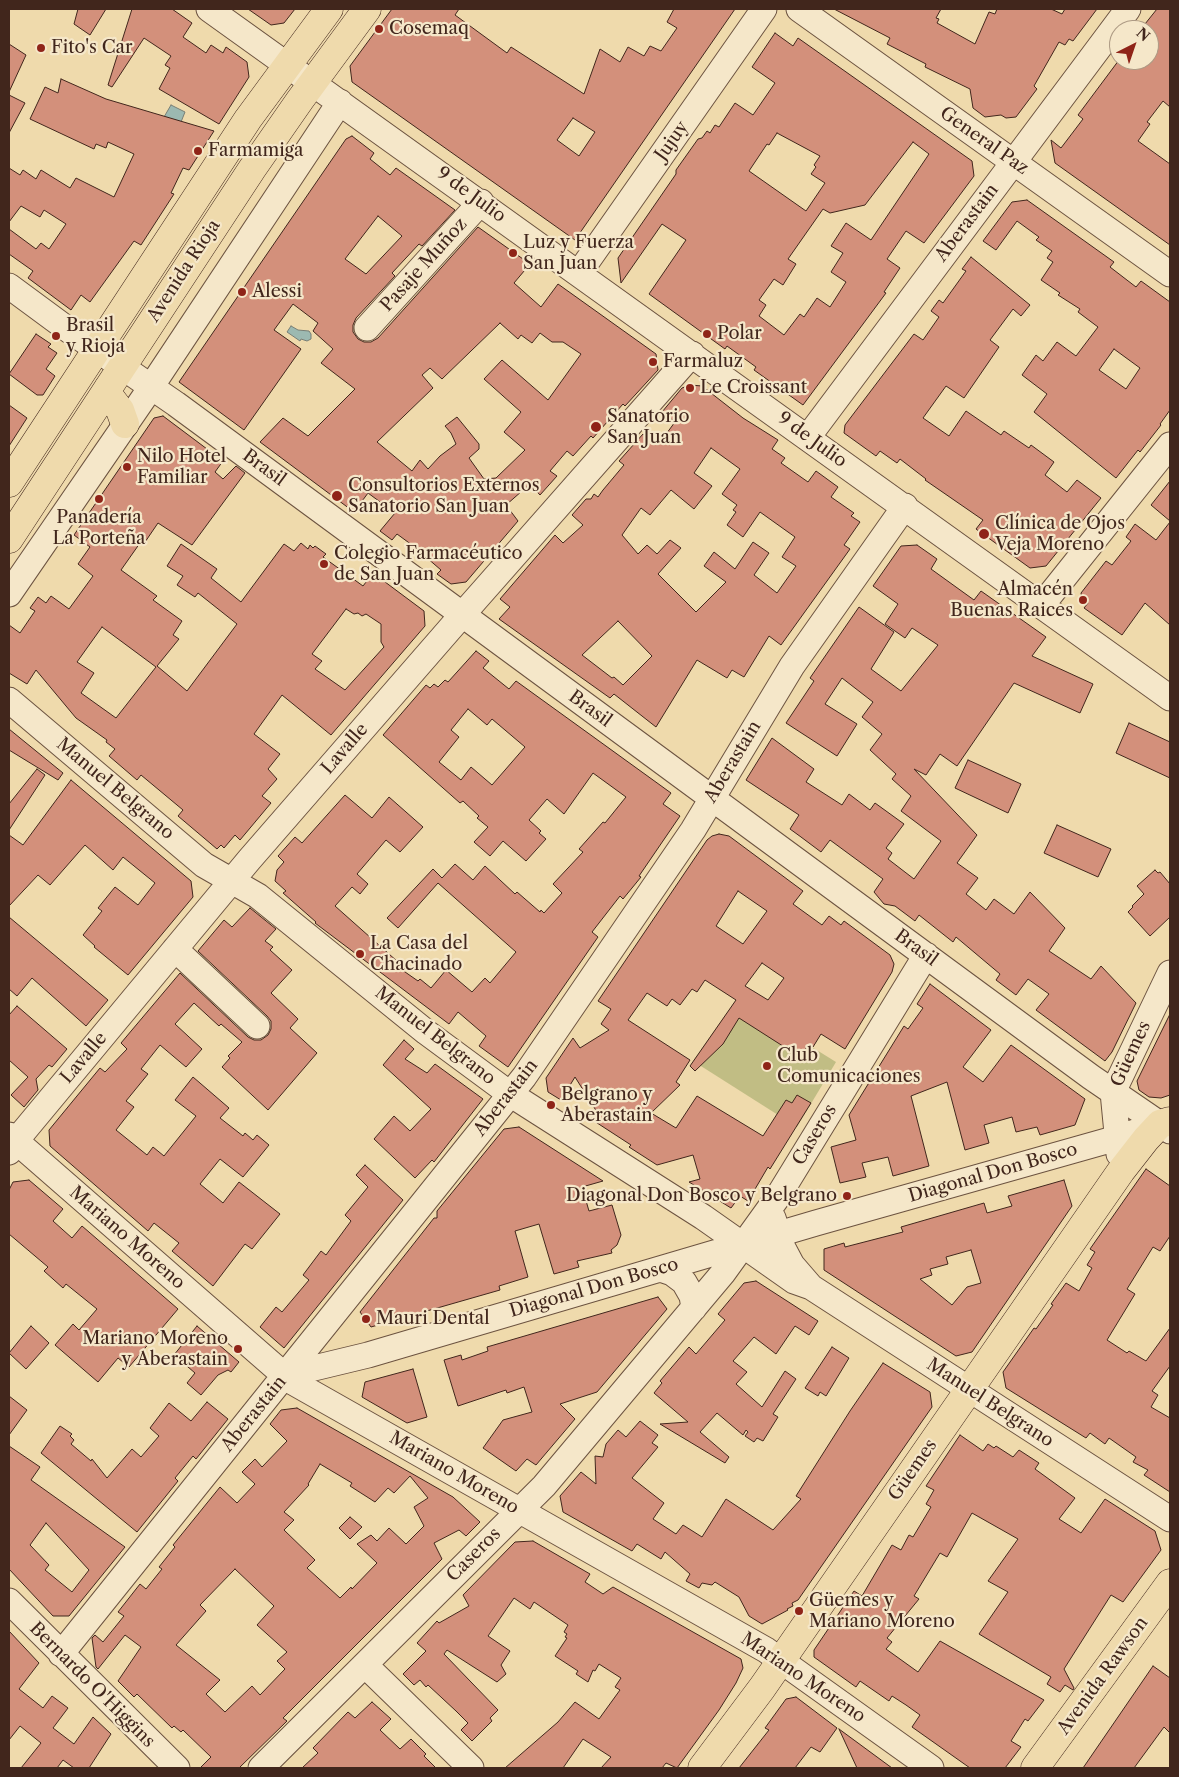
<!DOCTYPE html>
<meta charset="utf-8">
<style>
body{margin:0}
#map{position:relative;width:1179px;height:1777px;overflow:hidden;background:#efdaac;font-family:"Libre Caslon Text",serif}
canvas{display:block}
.frame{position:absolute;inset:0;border:10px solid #41261c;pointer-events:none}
.north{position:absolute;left:1109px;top:20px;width:50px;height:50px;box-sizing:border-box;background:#f5e7c9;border:1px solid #ad9a84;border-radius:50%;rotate:41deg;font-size:14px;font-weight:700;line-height:20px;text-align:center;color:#41261c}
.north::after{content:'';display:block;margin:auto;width:18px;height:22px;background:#8f2418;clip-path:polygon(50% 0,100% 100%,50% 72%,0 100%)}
</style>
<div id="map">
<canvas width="1179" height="1777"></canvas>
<div class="frame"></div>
<div class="north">N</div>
</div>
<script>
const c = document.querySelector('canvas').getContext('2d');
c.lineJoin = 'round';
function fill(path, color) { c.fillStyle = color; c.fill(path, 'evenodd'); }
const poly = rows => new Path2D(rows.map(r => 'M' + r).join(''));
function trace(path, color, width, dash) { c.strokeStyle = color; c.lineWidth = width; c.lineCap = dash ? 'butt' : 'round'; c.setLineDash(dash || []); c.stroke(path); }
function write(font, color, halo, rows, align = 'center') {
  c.font = font + ' "Libre Caslon Text",serif'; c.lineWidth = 4.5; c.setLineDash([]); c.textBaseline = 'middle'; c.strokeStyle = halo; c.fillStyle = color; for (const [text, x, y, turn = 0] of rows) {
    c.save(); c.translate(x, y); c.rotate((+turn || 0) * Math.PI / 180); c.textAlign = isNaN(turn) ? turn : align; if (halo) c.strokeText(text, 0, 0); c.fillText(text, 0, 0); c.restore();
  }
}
const green = poly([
 [736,1000,836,1062,797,1127,693,1061]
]);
const water = poly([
 [171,105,185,112,181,122,164,117,171,105],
 [291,326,298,330,309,331,311,334,311,339,307,341,301,339,300,341,287,332,291,326]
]);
const building = poly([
 [78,9,106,9,90,35,74,24,78,9],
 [132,9,172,9,192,23,183,37,206,53,211,45,223,53,226,47,247,62,249,77,219,124,159,89,170,68,165,65,171,56,144,38,112,87,108,85,132,9],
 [248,9,295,9,284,23,271,25,248,9],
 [392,9,459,9,455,15,507,53,511,47,584,94,600,49,620,62,628,47,644,56,650,46,661,51,677,28,667,22,674,9,735,9,575,240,352,82,350,66,392,9],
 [573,118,595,132,579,156,557,140,573,118],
 [834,9,941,9,936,18,939,19,937,23,975,44,989,12,995,14,997,9,1051,9,1062,14,1065,9,1097,9,1073,41,1069,39,1065,45,1059,42,1034,86,1037,89,1016,117,1006,118,1001,115,985,117,973,108,970,89,925,67,926,64,887,44,890,38,834,9],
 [1157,9,1170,9,1170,107,1163,101,1147,122,1150,124,1138,141,1170,164,1170,245,1055,163,1051,140,1061,148,1083,119,1078,115,1119,60,1149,60,1149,30,1145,29,1145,24,1157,9],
 [775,33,793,46,798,38,972,161,974,176,924,243,906,231,887,259,900,268,884,292,886,293,803,405,754,370,756,367,727,346,725,349,649,294,686,240,662,224,621,283,618,258,676,174,676,170,698,139,702,138,707,131,710,133,715,125,719,127,735,103,753,115,775,83,752,67,775,33],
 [777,133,820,156,814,165,816,167,811,174,825,183,806,211,749,171,767,144,769,145,777,133],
 [913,142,929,154,871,240,846,223,831,246,843,253,831,272,846,282,830,307,817,298,804,317,800,314,784,335,759,316,766,305,759,300,774,279,783,285,796,264,788,259,823,209,830,213,865,205,913,142],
 [9,44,26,55,9,92,9,44],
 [61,79,106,99,214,131,189,170,183,168,171,193,174,194,141,245,134,241,90,302,81,295,71,310,28,278,33,271,9,254,9,229,36,249,41,243,49,249,66,224,44,210,40,217,21,206,9,222,9,168,20,175,23,170,36,179,41,170,70,188,76,178,114,197,134,154,108,142,106,148,96,144,94,149,30,119,45,87,58,93,61,79],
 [9,95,25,103,9,133,9,95],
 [352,136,374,153,370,159,390,175,396,168,455,210,422,246,419,244,392,273,395,276,356,318,353,325,353,332,358,339,364,342,371,342,378,338,478,227,530,264,514,283,541,307,558,284,656,354,658,370,625,406,623,404,593,438,591,436,573,456,567,451,550,471,557,476,540,495,530,484,506,505,518,521,466,582,451,584,437,574,441,570,412,545,397,534,392,540,380,531,395,513,368,493,354,512,260,442,283,418,308,436,355,389,321,363,333,349,313,331,318,323,293,304,274,330,301,349,244,430,179,382,346,139,352,136],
 [378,216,402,236,366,274,345,259,378,216],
 [500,323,518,339,521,335,532,343,540,333,552,342,563,342,581,354,548,400,502,360,484,379,521,412,504,432,525,450,496,478,484,479,469,458,479,449,479,444,457,417,445,426,451,433,456,444,440,456,428,469,420,460,412,471,377,442,433,388,422,375,430,368,442,379,500,323],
 [1027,200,1114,262,1110,267,1136,287,1141,281,1170,302,1170,410,1160,424,1161,425,1140,452,1138,450,1116,478,1034,412,1047,394,1022,375,1036,355,1043,361,1057,342,1076,356,1098,327,1078,312,1080,309,1058,295,1060,293,1041,280,1053,262,1047,258,1052,251,1036,240,1039,237,1017,221,996,250,983,241,1012,202,1027,200],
 [1114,349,1140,368,1126,389,1099,370,1114,349],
 [971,257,1030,305,1021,316,1013,309,990,340,999,347,964,398,946,386,923,418,949,436,966,411,1001,435,1004,431,1029,448,1031,445,1054,462,1045,475,1067,492,1077,480,1101,498,1046,566,1030,568,976,529,983,520,925,480,926,479,900,459,897,463,880,451,876,456,844,433,845,425,914,334,923,340,939,317,931,311,939,300,943,303,966,271,962,269,971,257],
 [36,334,51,344,48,347,57,353,46,369,55,376,43,395,37,395,9,374,36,334],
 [690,385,702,386,743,418,778,440,772,449,785,458,781,463,808,482,816,471,838,487,831,497,854,513,851,516,860,522,844,545,850,549,781,645,769,636,744,677,732,670,727,678,697,660,656,727,614,694,610,698,499,619,510,607,500,599,555,535,563,543,583,525,572,515,586,499,591,499,594,494,598,497,603,490,624,465,619,461,643,434,658,445,675,422,662,412,682,388,690,385],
 [711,448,740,469,722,494,737,505,733,510,736,512,727,525,743,537,760,512,795,537,782,557,796,566,777,593,754,575,769,553,753,542,735,569,714,552,704,566,726,582,696,612,658,574,681,548,670,540,657,554,647,545,638,554,622,535,641,508,650,515,671,490,694,509,712,486,694,473,711,448],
 [618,621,652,656,623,685,614,677,612,678,582,655,618,621],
 [9,405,27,418,9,446,9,405],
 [163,416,223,461,215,472,223,479,236,466,245,473,192,545,158,523,143,545,140,543,121,570,157,596,153,600,182,621,173,635,179,639,157,666,187,691,237,624,198,593,195,597,177,585,183,576,167,566,181,544,217,569,211,578,241,602,284,544,294,551,301,543,308,549,310,545,313,548,315,546,326,554,323,557,363,586,373,573,424,611,425,626,331,735,282,695,254,734,280,754,268,769,277,779,262,796,271,803,240,840,235,835,224,848,221,845,217,849,178,816,183,810,141,775,137,780,109,756,115,749,106,742,107,740,76,718,36,670,27,684,9,673,9,625,20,633,35,611,30,608,38,597,46,603,51,596,69,609,93,576,78,564,90,547,74,535,154,418,163,416],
 [346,609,354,614,358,613,362,616,366,614,381,624,381,642,384,647,345,690,315,669,322,661,312,654,346,609],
 [102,627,156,667,116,718,81,693,94,673,77,662,102,627],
 [1170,481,1170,521,1151,505,1170,481],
 [1170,522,1170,625,1145,603,1122,635,1084,608,1088,603,1082,599,1081,593,1106,561,1112,565,1131,541,1126,537,1135,524,1156,540,1170,522],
 [917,545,937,559,931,569,974,600,981,591,1046,637,1032,656,1093,684,1080,713,1014,683,957,766,940,754,926,775,914,769,977,835,957,863,978,878,966,894,986,910,994,899,1014,914,1030,892,1065,928,1049,951,1091,979,1101,966,1136,1003,1112,1052,1105,1061,1036,1010,1049,994,1028,979,1016,995,996,980,1000,974,956,937,953,942,919,915,915,921,895,906,884,904,874,892,883,879,830,840,821,852,801,837,790,829,799,815,746,780,772,738,814,769,806,782,842,805,849,794,870,810,875,803,904,824,886,848,892,853,888,859,914,879,941,841,901,811,911,796,892,779,896,774,870,750,882,734,862,717,873,702,842,678,825,704,857,724,837,756,786,723,814,681,810,678,859,607,894,632,871,669,901,691,938,645,912,628,905,638,885,624,898,604,873,586,901,546,917,545],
 [476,651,489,661,483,668,509,689,516,681,671,793,663,804,680,816,639,876,641,877,623,899,620,896,592,932,598,937,508,1067,479,1046,486,1036,458,1012,449,1024,315,923,316,922,283,893,286,891,275,881,277,870,284,862,278,856,295,837,302,843,345,795,372,818,389,797,423,827,400,852,386,840,357,874,368,884,360,894,352,887,335,906,398,962,395,965,418,981,420,979,431,988,446,970,472,992,485,978,490,983,516,952,438,883,398,928,387,918,433,869,442,878,455,864,473,880,485,866,515,894,517,892,540,912,541,910,544,913,562,893,553,884,583,852,579,849,603,822,605,823,626,797,593,773,564,814,547,799,529,820,541,831,539,833,546,839,526,861,503,841,490,856,474,842,488,827,477,818,479,816,463,801,460,803,383,735,426,685,430,688,434,684,438,687,445,680,448,682,476,651],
 [468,709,487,725,492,719,525,747,492,785,471,767,461,780,439,762,459,737,451,730,468,709],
 [1129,723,1170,742,1170,778,1116,753,1129,723],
 [9,729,63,773,58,780,9,750,9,729],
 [968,760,1021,784,1008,813,955,788,968,760],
 [37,769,45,775,9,830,9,804,37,769],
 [71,780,191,881,193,897,128,975,94,947,95,946,83,935,102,911,98,908,115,887,138,905,155,883,123,857,113,870,85,845,50,885,38,875,9,906,9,835,23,845,71,780],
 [1057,825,1111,849,1098,877,1044,853,1057,825],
 [719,834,729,836,803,891,793,904,822,925,829,916,841,925,844,921,890,955,894,964,892,972,845,1049,821,1034,813,1047,808,1045,800,1057,739,1018,723,1044,695,1071,690,1066,736,1000,705,980,697,992,692,989,680,1005,672,999,667,1006,647,993,628,1020,690,1060,676,1082,680,1085,651,1113,676,1128,697,1096,763,1136,786,1100,792,1103,797,1095,811,1103,770,1169,768,1167,748,1201,740,1196,731,1208,689,1182,700,1179,693,1155,657,1165,629,1147,631,1145,591,1119,597,1112,575,1077,561,1100,548,1092,546,1078,573,1038,580,1048,609,1030,601,1024,611,1009,598,1001,707,840,712,836,719,834],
 [738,891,767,911,743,944,716,926,738,891],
 [762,963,784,978,768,1000,745,986,762,963],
 [1155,870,1158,873,1160,872,1170,884,1170,917,1150,936,1128,912,1133,907,1132,906,1144,894,1137,886,1155,870],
 [250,908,276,929,265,941,273,947,270,950,292,970,271,993,298,1019,290,1028,317,1053,268,1110,222,1067,230,1058,228,1056,242,1042,221,1024,219,1026,194,1003,175,1024,202,1049,186,1067,160,1045,141,1069,148,1074,126,1101,134,1107,116,1130,147,1155,153,1147,164,1156,196,1116,175,1100,193,1077,229,1108,220,1118,243,1136,245,1133,253,1140,257,1135,269,1145,243,1177,220,1159,200,1184,223,1203,239,1182,280,1214,252,1249,245,1244,213,1286,172,1251,179,1243,154,1223,148,1231,50,1146,49,1130,100,1068,105,1072,127,1049,121,1043,180,973,248,1037,254,1040,261,1040,268,1035,271,1029,271,1021,267,1016,198,951,224,920,232,927,250,908],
 [9,917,108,1000,86,1026,32,978,17,996,9,989,9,917],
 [930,984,991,1030,963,1067,983,1082,1011,1045,1085,1099,1075,1125,1040,1135,1037,1127,1016,1132,1012,1117,984,1125,989,1143,965,1150,947,1082,911,1096,929,1166,893,1176,888,1157,862,1163,866,1177,840,1183,831,1147,856,1140,849,1115,904,1026,908,1029,923,1008,917,1004,930,984],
 [17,1006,67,1049,52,1067,49,1065,36,1079,38,1090,24,1107,11,1095,28,1077,9,1060,9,1015,17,1006],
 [1170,1014,1170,1095,1161,1098,1149,1097,1139,1090,1137,1081,1170,1014],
 [404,1040,414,1049,405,1059,427,1073,435,1064,483,1099,434,1162,432,1160,415,1178,374,1139,394,1116,410,1131,431,1109,383,1065,404,1040],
 [519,1127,603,1181,582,1187,589,1211,612,1205,621,1235,617,1245,611,1250,612,1253,577,1261,579,1267,554,1274,539,1224,515,1231,528,1277,499,1286,500,1290,371,1327,360,1312,434,1218,437,1218,437,1211,504,1129,519,1127],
 [365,1165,403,1200,284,1348,260,1327,276,1307,282,1312,309,1280,303,1275,321,1251,326,1255,351,1221,345,1215,368,1187,356,1175,365,1165],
 [1146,1169,1170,1186,1170,1236,1160,1251,1153,1247,1127,1289,1135,1294,1107,1340,1127,1353,1129,1351,1146,1361,1170,1328,1170,1366,1152,1391,1158,1395,1151,1407,1170,1418,1170,1492,1144,1475,1148,1470,1133,1462,1136,1457,1109,1438,1105,1444,1090,1433,1086,1438,1006,1388,1003,1372,1034,1328,1036,1329,1053,1305,1051,1304,1066,1283,1079,1291,1092,1268,1087,1265,1095,1252,1090,1249,1146,1169],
 [29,1180,63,1209,53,1221,72,1238,82,1226,178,1309,129,1367,118,1358,98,1382,55,1345,73,1324,79,1330,97,1309,66,1284,63,1288,44,1271,48,1267,9,1234,9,1190,13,1182,29,1180],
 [1064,1180,1072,1206,972,1352,956,1356,824,1270,824,1249,844,1243,845,1247,903,1232,901,1227,984,1203,987,1213,1012,1206,1008,1196,1064,1180],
 [971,1250,981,1283,967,1287,952,1305,920,1279,932,1275,930,1269,948,1264,946,1257,971,1250],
 [756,1281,818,1321,809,1335,795,1326,776,1354,754,1337,733,1361,747,1372,736,1384,762,1407,785,1371,796,1379,773,1414,778,1417,763,1441,757,1438,754,1442,745,1436,748,1432,746,1430,743,1435,717,1413,700,1432,729,1457,725,1463,660,1424,688,1422,654,1393,662,1383,660,1381,689,1347,696,1354,725,1320,718,1314,744,1283,756,1281],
 [658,1297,667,1309,597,1392,560,1404,575,1419,536,1465,527,1459,516,1471,483,1448,503,1420,532,1412,524,1387,507,1393,506,1390,458,1406,444,1360,461,1355,462,1360,488,1351,487,1347,658,1297],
 [31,1326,49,1343,26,1369,9,1353,31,1326],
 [197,1326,239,1362,231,1372,228,1370,218,1375,201,1395,187,1383,195,1373,174,1355,197,1326],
 [832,1347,849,1358,826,1396,820,1392,818,1396,805,1388,832,1347],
 [883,1363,930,1392,932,1407,798,1600,792,1603,793,1606,787,1609,788,1610,762,1624,749,1616,739,1597,715,1582,712,1585,702,1583,699,1588,686,1581,690,1574,665,1552,661,1559,637,1544,632,1551,563,1512,560,1496,581,1472,596,1484,595,1456,603,1457,606,1444,618,1430,626,1437,640,1421,658,1435,652,1443,658,1447,632,1478,664,1503,653,1519,676,1534,683,1525,702,1537,726,1499,773,1530,801,1499,796,1496,850,1411,883,1363],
 [413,1369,427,1417,407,1423,362,1397,365,1382,413,1369],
 [9,1396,27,1410,9,1435,9,1396],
 [207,1402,228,1419,196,1459,193,1456,175,1478,178,1481,137,1532,41,1453,60,1426,72,1434,70,1436,74,1440,71,1444,91,1461,92,1459,107,1478,132,1449,141,1457,159,1436,150,1428,169,1403,191,1421,207,1402],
 [297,1408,453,1497,480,1522,466,1536,459,1530,434,1543,442,1559,283,1718,287,1721,239,1768,200,1768,211,1757,183,1730,181,1732,174,1726,172,1728,137,1694,134,1697,118,1681,141,1647,125,1635,98,1669,96,1667,92,1638,95,1635,103,1642,124,1616,118,1612,140,1584,146,1589,162,1569,159,1567,175,1547,173,1545,220,1487,237,1503,255,1484,242,1472,255,1459,262,1467,287,1441,270,1424,281,1410,297,1408],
 [320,1464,352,1483,350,1486,375,1502,388,1488,394,1493,410,1476,428,1498,414,1507,424,1526,406,1544,389,1528,377,1541,371,1535,357,1544,377,1563,352,1589,351,1587,340,1598,307,1568,315,1560,284,1530,294,1520,284,1512,309,1485,308,1484,320,1464],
 [235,1569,274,1606,257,1625,287,1652,277,1661,285,1669,260,1695,252,1686,225,1712,206,1694,220,1680,176,1645,206,1611,200,1605,235,1569],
 [960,1435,983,1451,988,1444,994,1448,996,1446,1013,1457,1019,1450,1039,1463,1035,1469,1075,1498,1059,1519,1081,1533,1105,1499,1155,1531,1161,1550,1123,1602,1111,1595,1064,1669,1074,1688,1073,1690,1065,1685,1060,1692,1047,1684,1051,1677,979,1634,1008,1592,988,1581,1018,1539,972,1513,947,1557,940,1553,914,1596,919,1599,887,1638,892,1642,886,1649,918,1672,940,1641,1044,1700,1028,1721,1025,1719,1011,1741,1021,1747,1005,1768,970,1768,912,1727,920,1715,906,1705,892,1696,889,1701,860,1681,856,1687,814,1657,814,1650,854,1591,862,1596,892,1545,901,1550,909,1535,913,1537,931,1507,926,1504,934,1490,926,1486,960,1435],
 [9,1446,40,1467,31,1480,125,1547,69,1616,53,1616,9,1569,9,1446],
 [46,1523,89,1570,72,1592,45,1570,49,1565,30,1545,46,1523],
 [350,1517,362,1527,350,1539,339,1528,350,1517],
 [533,1541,590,1574,585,1582,603,1594,613,1587,741,1659,743,1668,736,1683,719,1710,677,1768,666,1763,662,1768,601,1768,611,1757,583,1739,563,1768,505,1768,558,1722,575,1702,599,1719,620,1690,615,1687,621,1678,599,1664,595,1671,593,1670,588,1682,576,1674,578,1671,555,1656,567,1638,565,1637,567,1634,564,1632,568,1625,534,1602,530,1609,514,1598,488,1636,510,1651,501,1665,506,1674,497,1682,447,1650,444,1654,498,1710,490,1718,492,1721,472,1741,461,1730,468,1723,456,1711,428,1685,426,1687,420,1680,414,1685,403,1674,426,1651,417,1643,437,1621,439,1623,469,1606,463,1595,515,1542,533,1541],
 [9,1631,39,1663,19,1689,43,1708,52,1696,68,1708,53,1728,74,1744,93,1717,111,1734,89,1768,74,1768,63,1760,57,1768,21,1768,41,1743,20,1726,9,1740,9,1631],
 [1153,1666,1170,1678,1170,1733,1164,1727,1134,1768,1083,1768,1153,1666],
 [796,1697,837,1728,820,1752,811,1747,795,1768,739,1768,769,1730,765,1728,786,1699,796,1697],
 [372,1702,391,1719,380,1730,400,1749,411,1739,426,1754,424,1756,436,1768,302,1768,318,1753,313,1748,348,1712,355,1718,372,1702],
 [839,1729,892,1768,857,1768,839,1729]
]);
const minor = poly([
 [209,9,1170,698],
 [799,9,1170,274],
 [579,273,764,9],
 [9,286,70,331,176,404,1091,1077,1170,1131],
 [367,328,481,202],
 [808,437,1128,9],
 [9,594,143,399,340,102],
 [1042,605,1170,445],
 [9,700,204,865,258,896,426,1032,510,1094,703,1217,794,1281,811,1287],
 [175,949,257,1026],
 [9,1135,291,1381,766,1650,931,1768],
 [9,1152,14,1143,249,860,462,615,692,354],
 [1119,1154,1113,1092,1170,973],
 [773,1218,783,1248,792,1265,811,1287,1170,1519],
 [660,1269,672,1273,684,1282,692,1296,694,1308],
 [285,1375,368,1355,816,1223,1117,1138,1160,1124],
 [9,1601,177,1768],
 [61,1654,524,1077,693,830,792,666,905,506],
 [365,1665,471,1768],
 [261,1768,544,1486,723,1273,777,1198,926,955]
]);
const major = poly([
 [108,388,110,397,120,410,125,424],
 [9,483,248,119,329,9],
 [9,539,252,169,300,100,367,9],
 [702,1768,762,1688,1121,1171,1146,1139,1160,1124,1170,1121],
 [1035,1768,1170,1583]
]);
const markers = [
 [379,29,5,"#8f2418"],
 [41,48,5,"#8f2418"],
 [198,151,5,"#8f2418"],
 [513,253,5,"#8f2418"],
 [242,292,5,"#8f2418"],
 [707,334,5,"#8f2418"],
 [56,336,5,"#8f2418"],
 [653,362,5,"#8f2418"],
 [690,388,5,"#8f2418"],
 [596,427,6,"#8f2418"],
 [127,467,5,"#8f2418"],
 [337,496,6,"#8f2418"],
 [99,499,5,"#8f2418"],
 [984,534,6,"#8f2418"],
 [324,564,5,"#8f2418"],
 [1083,600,5,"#8f2418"],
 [360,954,5,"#8f2418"],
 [767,1066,5,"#8f2418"],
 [551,1105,5,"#8f2418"],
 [847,1196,5,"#8f2418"],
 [366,1319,5,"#8f2418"],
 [238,1349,5,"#8f2418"],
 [799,1611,5,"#8f2418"]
];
const poiNames = [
 ["Cosemaq",389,29],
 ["Fito's Car",51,48],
 ["Farmamiga",208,151],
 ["Luz y Fuerza",523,243],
 ["San Juan",523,264],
 ["Alessi",252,292],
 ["Brasil",66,326],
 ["y Rioja",66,347],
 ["Polar",717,334],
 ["Farmaluz",663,362],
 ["Le Croissant",700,388],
 ["Sanatorio",607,417],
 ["San Juan",607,438],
 ["Nilo Hotel",137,457],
 ["Familiar",137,478],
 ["Consultorios Externos",348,486],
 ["Sanatorio San Juan",348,507],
 ["Panadería",99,518,"center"],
 ["La Porteña",99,539,"center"],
 ["Clínica de Ojos",995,524],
 ["Veja Moreno",995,545],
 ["Colegio Farmacéutico",334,554],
 ["de San Juan",334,575],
 ["Almacén",1073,590,"right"],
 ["Buenas Raices",1073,611,"right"],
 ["La Casa del",370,944],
 ["Chacinado",370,965],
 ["Club",777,1056],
 ["Comunicaciones",777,1077],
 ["Belgrano y",561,1095],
 ["Aberastain",561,1116],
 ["Diagonal Don Bosco y Belgrano",837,1196,"right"],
 ["Mauri Dental",376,1319],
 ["Mariano Moreno",228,1339,"right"],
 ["y Aberastain",228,1360,"right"],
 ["Güemes y",809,1601],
 ["Mariano Moreno",809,1622]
];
const streetNames = [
 ["Jujuy",672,141,-55],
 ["General Paz",984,141,35],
 ["9 de Julio",471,195,36],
 ["Aberastain",967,223,-53],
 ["Pasaje Muñoz",424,265,-48],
 ["Avenida Rioja",184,271,-57],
 ["9 de Julio",812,440,36],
 ["Brasil",264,468,36],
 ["Brasil",590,709,36],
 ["Lavalle",345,749,-49],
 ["Aberastain",733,762,-59],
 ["Manuel Belgrano",115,789,40],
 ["Brasil",916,948,36],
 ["Manuel Belgrano",435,1036,38],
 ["Güemes",1131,1054,-65],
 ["Lavalle",84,1058,-50],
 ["Aberastain",506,1098,-52],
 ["Caseros",815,1135,-59],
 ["Diagonal Don Bosco",993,1173,-16],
 ["Mariano Moreno",127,1238,41],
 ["Diagonal Don Bosco",594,1288,-16],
 ["Manuel Belgrano",990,1403,33],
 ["Aberastain",254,1414,-51],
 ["Güemes",913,1470,-55],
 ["Mariano Moreno",454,1473,30],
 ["Caseros",474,1555,-45],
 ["Avenida Rawson",1103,1676,-54],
 ["Mariano Moreno",803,1678,34],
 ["Bernardo O'Higgins",92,1685,45]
];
fill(green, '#c1bd84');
fill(water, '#9cb9b1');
trace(water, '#787e75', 1);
fill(building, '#d3907b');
trace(building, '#41261c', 1);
trace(minor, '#6c5340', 27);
trace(major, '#41261c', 29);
trace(minor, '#f5e7c9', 25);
trace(major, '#efdaac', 28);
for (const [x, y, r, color] of markers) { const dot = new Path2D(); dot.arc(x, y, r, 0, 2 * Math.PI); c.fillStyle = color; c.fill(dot); trace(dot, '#f5e7c9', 2); }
write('18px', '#41261c', '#f5e7c9', poiNames, 'left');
write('18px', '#41261c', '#f5e7c9', streetNames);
</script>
